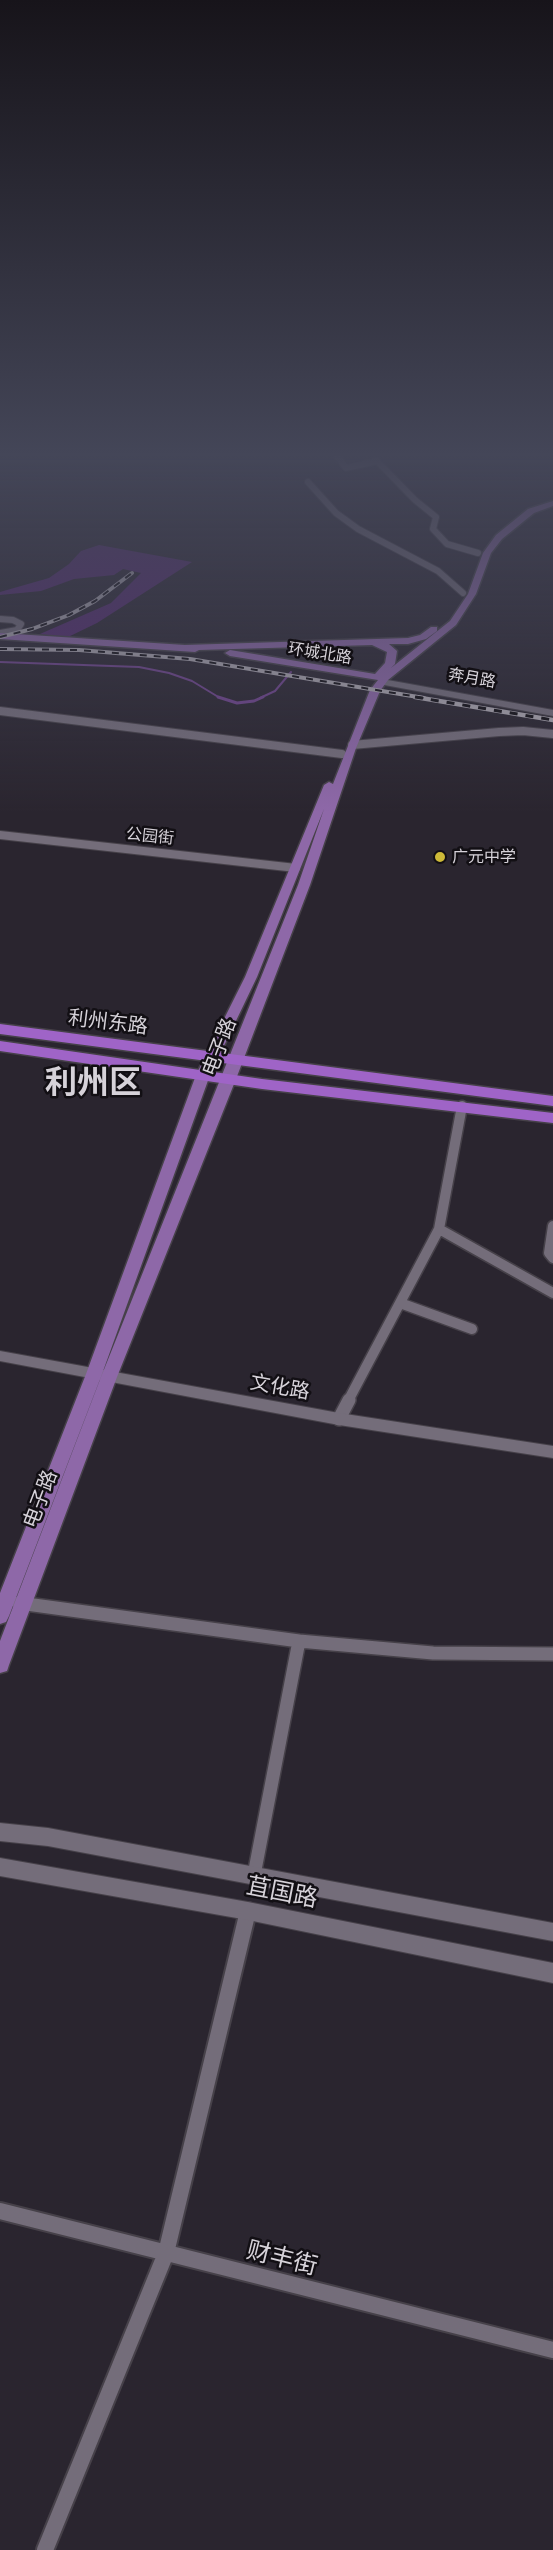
<!DOCTYPE html>
<meta charset="utf-8">
<style>
body{margin:0}
canvas{display:block;background:#2a252f}
</style>
<canvas width="553" height="2550"></canvas>
<script>
const c = document.querySelector('canvas').getContext('2d');
c.lineJoin = 'round';
function fill(path, color) { c.fillStyle = color; c.fill(path, 'evenodd'); }
const poly = rows => new Path2D(rows.map(r => 'M' + r).join(''));
function trace(path, color, width, dash) { c.strokeStyle = color; c.lineWidth = width; c.lineCap = dash ? 'butt' : 'round'; c.setLineDash(dash || []); c.stroke(path); }
function write(font, color, halo, rows, align = 'center') {
  c.font = font + ' "Exo 2","Noto Sans SC",sans-serif'; c.lineWidth = 5; c.setLineDash([]); c.textBaseline = 'middle'; c.strokeStyle = halo; c.fillStyle = color; for (const [text, x, y, turn = 0] of rows) {
    c.save(); c.translate(x, y); c.rotate((+turn || 0) * Math.PI / 180); c.textAlign = isNaN(turn) ? turn : align; if (halo) c.strokeText(text, 0, 0); c.fillText(text, 0, 0); c.restore();
  }
}
const green = poly([
 [99,545,192,562,97,623,66,638,40,634,111,603,141,573,123,569,114,575,74,579,41,591,0,595,0,592,49,578,69,564,81,551]
]);
const streamFar1 = poly([
 [0,662,139,667,169,673,192,681,220,698],
 [260,698,275,691,291,672]
]);
const stream = poly([
 [218,697,237,703,254,701,263,697]
]);
const streetFar4 = poly([
 [337,456,346,468,377,461,415,500,436,517,433,529,447,544,478,553],
 [308,482,336,513,358,529,438,571,463,593],
 [0,619,13,620,21,624,17,630,0,633]
]);
const streetFar3 = poly([
 [0,711,342,754],
 [352,745,499,732,523,731,553,734],
 [0,835,296,868]
]);
const streetFar2 = poly([
 [553,1226,549,1253,553,1258],
 [439,1229,553,1293],
 [400,1303,472,1329],
 [348,1401,439,1229,462,1106]
]);
const streetFar1 = poly([
 [339,1419,349,1400],
 [19,1603,299,1641,433,1653,553,1654],
 [254,1875,299,1641]
]);
const street = poly([
 [0,2211,553,2350],
 [45,2550,166,2253,248,1911]
]);
const secondary = poly([
 [382,679,553,710,553,716,379,684,379,680,382,679],
 [0,1351,339,1413,553,1446,553,1458,339,1425,0,1361,0,1351],
 [0,1823,48,1828,553,1923,553,1941,48,1846,0,1841,0,1823],
 [0,1858,248,1902,553,1963,553,1983,248,1920,0,1876,0,1858]
]);
const primary = poly([
 [553,501,553,506,534,513,502,539,491,553,476,594,456,625,388,680,380,691,356,748,310,885,236,1079,117,1377,9,1665,7,1671,0,1673,0,1641,101,1377,298,885,324,809,257,977,210,1075,102,1374,9,1616,6,1622,0,1624,0,1593,86,1374,196,1075,245,977,324,785,329,782,333,784,370,690,378,680,230,656,225,653,230,650,375,674,385,663,387,652,372,645,199,650,195,652,0,639,0,633,185,645,408,638,420,635,431,627,437,627,437,631,426,639,408,644,389,644,397,651,395,664,391,668,450,621,468,594,483,553,496,535,528,509,553,501]
]);
const highway = poly([
 [0,1024,553,1096,553,1106,0,1034,0,1024],
 [0,1041,262,1079,553,1113,553,1123,262,1089,0,1051,0,1041]
]);
const railFar1 = poly([
 [0,637,32,629,69,615,95,601,132,573],
 [0,649,79,650,190,659,424,698]
]);
const rail = poly([
 [415,697,553,720]
]);
const markers = [
 [440,857,6,"#cdb938"]
];
const farStreetnames = [
 ["环城北路",320,653,9],
 ["奔月路",472,678,10],
 ["公园街",150,836,6]
];
const farPoinames = [
 ["广元中学",452,857]
];
const streetNames = [
 ["利州东路",108,1022,7],
 ["电子路",219,1047,-69],
 ["文化路",280,1387,10],
 ["电子路",40,1499,-69]
];
const nearStreetnames = [
 ["苴国路",282,1892,11],
 ["财丰街",282,2258,14]
];
const townNames = [
 ["利州区",93,1082]
];
fill(green, '#53296e');
trace(streamFar1, '#70448d', 2);
trace(stream, '#70448d', 3);
trace(streetFar4, '#464149', 8);
trace(streetFar3, '#464149', 10);
trace(streetFar2, '#464149', 13);
trace(streetFar1, '#464149', 16);
trace(street, '#464149', 20);
trace(secondary, '#464149', 2);
trace(primary, '#464149', 3);
trace(highway, '#464149', 3);
trace(streetFar4, '#746d7a', 6);
trace(streetFar3, '#746d7a', 8);
trace(streetFar2, '#746d7a', 10);
trace(streetFar1, '#746d7a', 13);
trace(street, '#746d7a', 16);
fill(secondary, '#746d7a');
fill(primary, '#8e68a8');
fill(highway, '#9f64c7');
trace(railFar1, '#ada8b0', 4);
trace(rail, '#ada8b0', 4.5);
trace(railFar1, '#120f14', 2, [7]);
trace(rail, '#120f14', 3, [8]);
const sky = c.createLinearGradient(0, 0, 0, 813);
sky.addColorStop(0, '#17141a');
sky.addColorStop(0.56, '#444658');
sky.addColorStop(1, '#44465800');
c.fillStyle = sky;
c.fillRect(0, 0, 553, 813);
for (const [x, y, r, color] of markers) { const dot = new Path2D(); dot.arc(x, y, r, 0, 2 * Math.PI); c.fillStyle = color; c.fill(dot); trace(dot, '#120f14', 2); }
write('16px', '#d6d2d9', '#120f14', farStreetnames);
write('16px', '#d6d2d9', '#120f14', farPoinames, 'left');
write('20px', '#d6d2d9', '#120f14', streetNames);
write('24px', '#d6d2d9', '#120f14', nearStreetnames);
write('bold 32px', '#d6d2d9', '#120f14', townNames);
</script>
